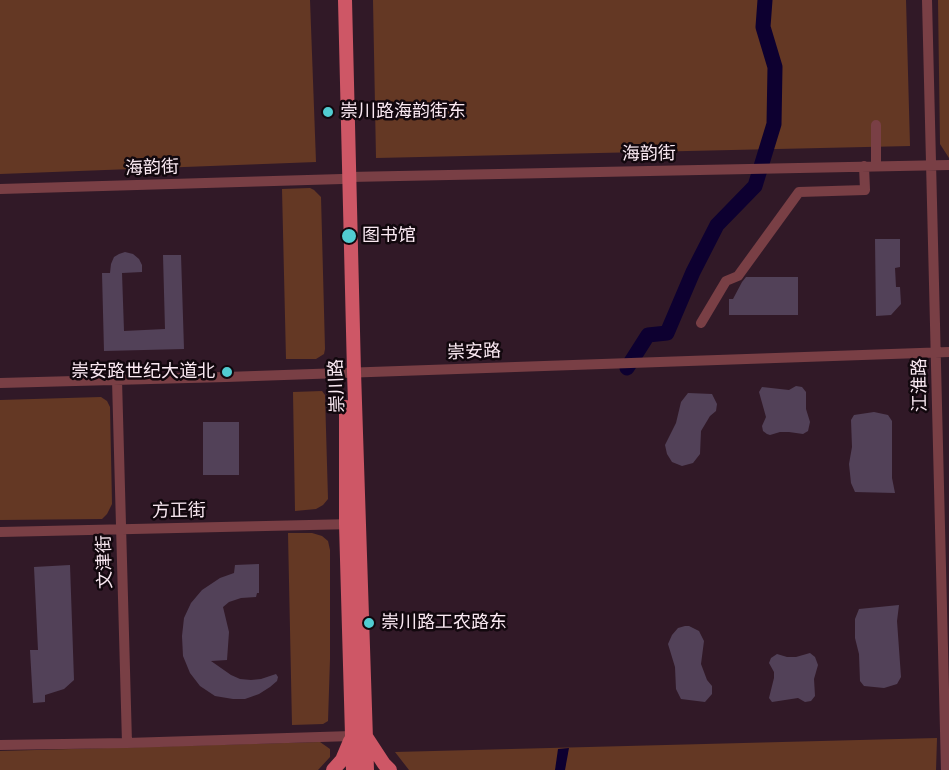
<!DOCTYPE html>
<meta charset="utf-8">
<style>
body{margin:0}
canvas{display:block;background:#311927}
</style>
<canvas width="949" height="770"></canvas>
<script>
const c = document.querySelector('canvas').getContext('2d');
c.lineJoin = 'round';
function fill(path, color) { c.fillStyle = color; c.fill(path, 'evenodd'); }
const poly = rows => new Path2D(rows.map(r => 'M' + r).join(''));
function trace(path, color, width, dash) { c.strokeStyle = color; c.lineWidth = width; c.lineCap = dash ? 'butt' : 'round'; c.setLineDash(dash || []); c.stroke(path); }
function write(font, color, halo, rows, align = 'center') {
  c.font = font + ' Montserrat,"Noto Sans SC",sans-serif'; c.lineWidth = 5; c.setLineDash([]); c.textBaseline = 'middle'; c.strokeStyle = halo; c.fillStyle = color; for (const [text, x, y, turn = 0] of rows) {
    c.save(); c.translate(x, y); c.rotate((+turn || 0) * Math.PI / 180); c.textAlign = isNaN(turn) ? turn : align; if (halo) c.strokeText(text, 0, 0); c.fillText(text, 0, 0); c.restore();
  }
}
const green = poly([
 [0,0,310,0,316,162,0,174],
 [373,0,906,0,910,146,376,158],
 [938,0,949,0,949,158,940,144],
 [310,188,314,190,321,197,325,349,324,354,316,359,286,359,282,189],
 [322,391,325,395,328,499,323,505,316,509,295,511,293,392],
 [101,397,107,401,110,407,112,504,107,514,102,519,0,520,0,400],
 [288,533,312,533,322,536,328,541,330,550,330,659,328,721,323,724,292,725],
 [937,738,936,770,409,770,395,752],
 [320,742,330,749,330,757,318,770,0,770,0,751]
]);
const water = poly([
 [569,748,565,770,555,770,558,749]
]);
const river = poly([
 [627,368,648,335,667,333,693,272,717,225,755,186,774,124,775,67,763,27,765,0]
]);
const building = poly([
 [875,239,900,239,900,267,895,268,896,287,900,287,901,304,891,315,876,316],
 [125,252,133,254,139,259,142,265,142,272,122,273,124,331,165,329,163,255,181,255,184,349,104,351,102,273,110,273,111,264,114,257,119,254],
 [746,277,798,277,798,315,729,315,729,299,733,299,742,282],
 [796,386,802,387,806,392,806,409,810,422,808,431,803,434,789,432,780,432,770,435,767,434,763,431,762,426,766,417,759,392,762,387,789,390],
 [688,393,712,394,717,404,716,411,710,416,701,431,700,454,693,463,682,466,672,462,667,454,665,445,676,423,681,402],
 [874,412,888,415,892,421,892,478,895,493,855,492,851,483,849,464,852,447,851,420,854,415],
 [203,422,239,422,239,475,203,475],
 [259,564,259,593,257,593,256,597,241,598,229,602,223,607,229,632,227,660,211,661,231,675,240,679,251,680,261,679,276,674,278,677,277,681,270,687,259,694,245,699,233,699,215,696,200,686,190,673,183,656,182,636,184,618,191,603,202,590,220,578,234,573,235,565],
 [70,565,74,680,64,689,45,695,45,702,33,703,30,650,38,650,34,567],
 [899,605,897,621,901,677,897,684,884,688,864,686,860,681,859,654,855,638,855,619,859,609],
 [685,626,689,626,699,631,704,641,701,664,707,680,712,686,712,694,705,702,681,699,676,689,675,667,668,644,672,635,678,628],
 [810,653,815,657,818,665,814,679,815,696,811,701,805,702,798,698,772,702,769,698,774,678,774,672,769,663,771,658,777,654,787,657,796,657]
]);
const minor = poly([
 [927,0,946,770],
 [876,125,876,166],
 [349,177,949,165],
 [0,189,342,179],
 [701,323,726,281,738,276,799,192,865,190,864,166],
 [117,380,127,743],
 [0,383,226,377,949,352],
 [0,532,354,524],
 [0,745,127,743,352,736]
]);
const major = poly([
 [345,0,354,372,367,770],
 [346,407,346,524,353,770],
 [367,738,384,764,390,770],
 [333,770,342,760,350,741]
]);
const markers = [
 [328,112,6,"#51ccd1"],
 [349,236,8,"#51ccd1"],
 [227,372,6,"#51ccd1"],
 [369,623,6,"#51ccd1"]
];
const poiNames = [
 ["崇川路海韵街东",340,112],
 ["图书馆",362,236],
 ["崇安路世纪大道北",215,372,"right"],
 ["崇川路工农路东",381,623]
];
const streetNames = [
 ["海韵街",649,154,-1],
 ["海韵街",152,168,-2],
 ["崇安路",474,352,-2],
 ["江淮路",920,385,-91],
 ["崇川路",337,386,-92],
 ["方正街",179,511,-1],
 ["文津街",105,562,-92]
];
fill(green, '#643824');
fill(water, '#0d0030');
trace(river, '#0d0030', 15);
fill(building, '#524158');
trace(minor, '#793f45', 10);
trace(major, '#ce5766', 14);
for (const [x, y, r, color] of markers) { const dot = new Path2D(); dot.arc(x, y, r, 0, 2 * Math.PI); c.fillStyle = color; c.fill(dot); trace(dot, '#12080e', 2); }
write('18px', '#fae9f2', '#12080e', poiNames, 'left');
write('18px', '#fae9f2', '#12080e', streetNames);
</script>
